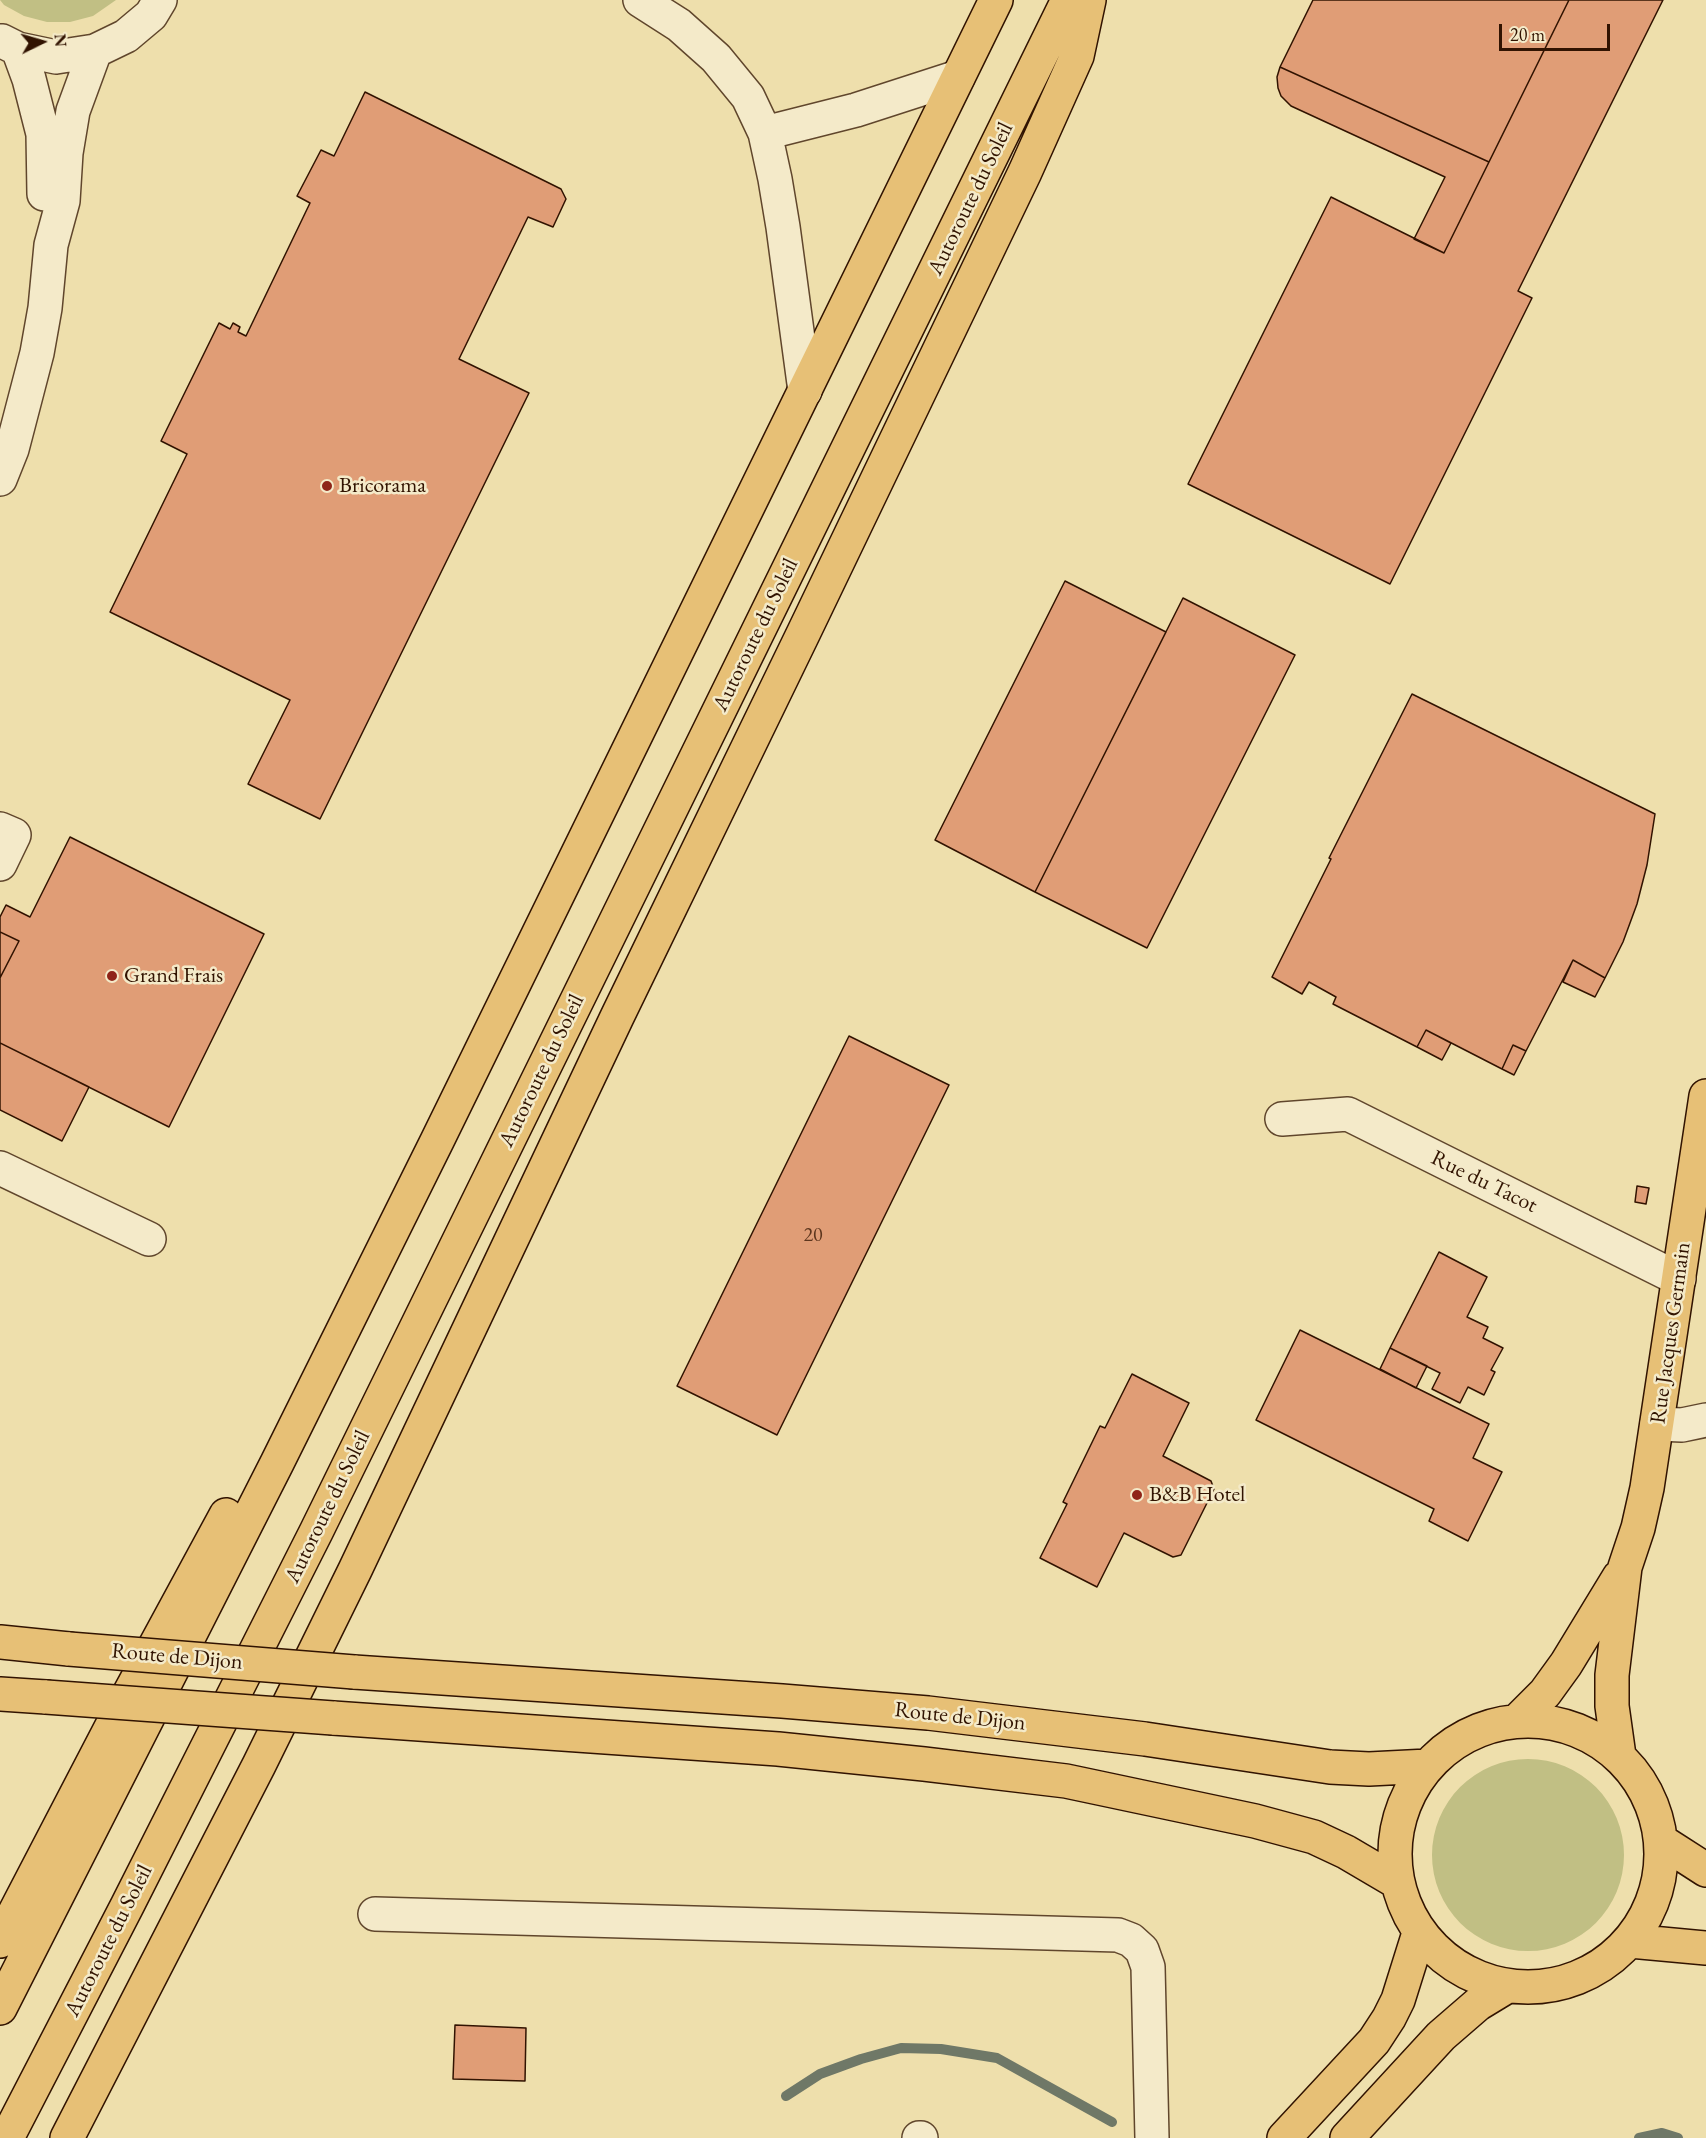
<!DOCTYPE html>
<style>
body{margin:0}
#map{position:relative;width:1706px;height:2138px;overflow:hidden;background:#eedfac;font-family:"EB Garamond",serif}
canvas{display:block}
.north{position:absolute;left:12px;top:12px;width:60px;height:60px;-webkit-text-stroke:4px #f4eac9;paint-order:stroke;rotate:85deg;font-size:16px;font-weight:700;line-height:24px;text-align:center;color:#311301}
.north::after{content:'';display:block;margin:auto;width:21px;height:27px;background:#311301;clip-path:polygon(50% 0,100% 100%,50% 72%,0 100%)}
.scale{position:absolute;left:1499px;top:24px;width:111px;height:27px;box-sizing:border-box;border:3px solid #311301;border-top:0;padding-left:8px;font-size:18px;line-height:21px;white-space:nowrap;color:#311301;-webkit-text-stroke:4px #f4eac9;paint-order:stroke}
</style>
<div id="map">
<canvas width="1706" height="2138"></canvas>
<div class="north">N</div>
<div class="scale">20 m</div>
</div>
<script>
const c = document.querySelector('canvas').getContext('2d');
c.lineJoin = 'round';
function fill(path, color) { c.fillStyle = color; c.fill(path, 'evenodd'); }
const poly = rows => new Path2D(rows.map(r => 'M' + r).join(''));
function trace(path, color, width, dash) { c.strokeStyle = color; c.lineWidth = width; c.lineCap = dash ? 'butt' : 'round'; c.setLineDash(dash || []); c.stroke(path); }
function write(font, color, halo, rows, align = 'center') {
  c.font = font + ' "EB Garamond",serif'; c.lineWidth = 5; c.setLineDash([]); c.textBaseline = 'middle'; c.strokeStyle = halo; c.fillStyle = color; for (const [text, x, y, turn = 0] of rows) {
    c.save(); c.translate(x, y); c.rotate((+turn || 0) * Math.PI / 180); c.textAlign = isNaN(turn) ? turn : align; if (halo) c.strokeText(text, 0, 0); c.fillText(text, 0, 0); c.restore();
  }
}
const green = poly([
 [0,0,116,0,93,16,70,22,47,22,24,16,4,5],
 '1432 1855a96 96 0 1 1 192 0a96 96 0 1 1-192 0Z'
]);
const stream = poly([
 [786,2096,820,2074,861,2059,901,2048,941,2049,997,2058,1112,2122],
 [1639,2138,1662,2133,1678,2138]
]);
const building = poly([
 [1313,0,1569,0,1489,162,1280,67,1313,0],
 [1569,0,1663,0,1518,291,1532,298,1390,584,1188,484,1331,197,1444,253,1569,0],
 [1280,67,1489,162,1444,253,1414,239,1445,177,1291,106,1281,96,1278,88,1277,77,1280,67],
 [365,92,561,189,566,199,553,227,528,217,459,359,529,393,320,819,248,784,290,700,110,612,187,454,161,441,219,323,230,329,233,323,240,327,238,332,246,336,310,203,297,196,321,150,334,156,365,92],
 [1065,581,1166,632,1035,892,935,840,1065,581],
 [1183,598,1295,655,1147,948,1035,892,1183,598],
 [1412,694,1655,814,1647,865,1637,904,1623,942,1605,978,1573,960,1526,1051,1513,1045,1502,1069,1426,1030,1417,1047,1333,1004,1336,997,1309,982,1302,994,1272,977,1331,859,1329,858,1412,694],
 [70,837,264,934,169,1127,0,1043,0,978,19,941,0,932,0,917,6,905,30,917,70,837],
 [0,932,19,941,0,978,0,932],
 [1573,960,1605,978,1595,997,1563,982,1573,960],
 [1426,1030,1451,1043,1442,1060,1417,1047,1426,1030],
 [849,1036,949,1085,777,1435,677,1386,849,1036],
 [0,1043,89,1087,62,1141,0,1110,0,1043],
 [1513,1045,1526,1051,1514,1075,1502,1069,1513,1045],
 [1637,1186,1649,1188,1646,1204,1635,1202,1637,1186],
 [1439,1252,1487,1277,1467,1317,1488,1327,1483,1338,1503,1348,1491,1370,1495,1372,1484,1395,1468,1387,1460,1403,1432,1389,1440,1373,1390,1348,1439,1252],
 [1300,1330,1489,1424,1473,1458,1502,1472,1468,1541,1429,1521,1434,1509,1256,1420,1300,1330],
 [1390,1348,1427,1366,1416,1388,1380,1369,1390,1348],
 [1132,1374,1189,1403,1163,1456,1211,1481,1214,1489,1181,1555,1173,1557,1124,1533,1097,1587,1040,1558,1067,1504,1063,1502,1100,1426,1105,1428,1132,1374],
 [455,2025,526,2028,525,2081,453,2079,455,2025]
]);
const minor = poly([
 [640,0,679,25,716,58,748,97,765,133,775,179,783,227,805,391],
 [2,41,18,49,56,57,95,51,126,36,151,15,160,0],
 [18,49,29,79,43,134,44,194],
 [765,133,856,110,958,77],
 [0,479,12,449,37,353,45,308,51,245,63,201,66,153,73,111,95,51],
 [0,829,14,835,0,864],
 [1282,1119,1348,1114,1679,1279],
 [0,1168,149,1239],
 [1657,1424,1682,1425,1706,1420],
 [375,1914,1118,1935,1131,1940,1142,1950,1148,1967,1152,2138],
 [919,2138,921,2138]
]);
const major = poly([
 [0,1642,69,1649],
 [354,1672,782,1701,928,1713,1145,1739,1330,1767,1369,1769,1428,1766],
 [0,1694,46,1697],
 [333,1718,778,1749,924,1764,1066,1781,1255,1821,1314,1837,1346,1852,1397,1882],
 '1395 1854a133 133 0 1 1 266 0a133 133 0 1 1-266 0Z',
 [1517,1721,1545,1693,1566,1664,1619,1577],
 [1619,1756,1612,1706,1612,1675,1625,1567,1638,1528,1647,1488,1706,1096],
 [1661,1841,1706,1870],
 [1630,1941,1706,1948],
 [1284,2138,1374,2041,1389,2018,1398,2000,1419,1933],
 [1347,2138,1441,2036,1478,2004,1506,1987]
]);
const highway = poly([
 [0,1941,116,1718,226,1515],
 [0,2008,277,1463,437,1141,996,0],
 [7,2138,127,1906,316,1532,1068,0],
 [67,2138,259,1765,355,1570,617,1017,803,634,1025,172,1077,56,1089,0]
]);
const majorBridge = poly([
 [69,1649,354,1672],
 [46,1697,333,1718]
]);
const markers = [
 [327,486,6,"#8f2418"],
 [112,976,6,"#8f2418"],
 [1137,1495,6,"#8f2418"]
];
const numberNames = [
 ["20",813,1236]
];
const streetNames = [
 ["Autoroute du Soleil",971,199,-64],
 ["Autoroute du Soleil",756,635,-64],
 ["Autoroute du Soleil",542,1071,-64],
 ["Rue du Tacot",1484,1182,26],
 ["Rue Jacques Germain",1671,1333,-82],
 ["Autoroute du Soleil",328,1507,-64],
 ["Route de Dijon",177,1657,5],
 ["Route de Dijon",960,1717,6],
 ["Autoroute du Soleil",109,1941,-63]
];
const poiNames = [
 ["Bricorama",339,486],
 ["Grand Frais",124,976],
 ["B&B Hotel",1149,1495]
];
fill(green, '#c1bf84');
trace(stream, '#6f7867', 10);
fill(building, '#e09d76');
trace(building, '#311301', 1.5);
trace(minor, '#60462c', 36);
trace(major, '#311301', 36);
trace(highway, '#311301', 36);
trace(minor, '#f4eac9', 33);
trace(major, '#e7c076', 33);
trace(highway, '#e7c076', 33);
trace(majorBridge, '#311301', 36, []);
trace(majorBridge, '#e7c076', 33);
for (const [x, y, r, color] of markers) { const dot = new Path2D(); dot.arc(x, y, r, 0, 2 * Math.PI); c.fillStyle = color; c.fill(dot); trace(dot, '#f4eac9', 2); }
write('20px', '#5d361e', null, numberNames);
write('22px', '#311301', '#f4eac9', streetNames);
write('22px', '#311301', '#f4eac9', poiNames, 'left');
</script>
